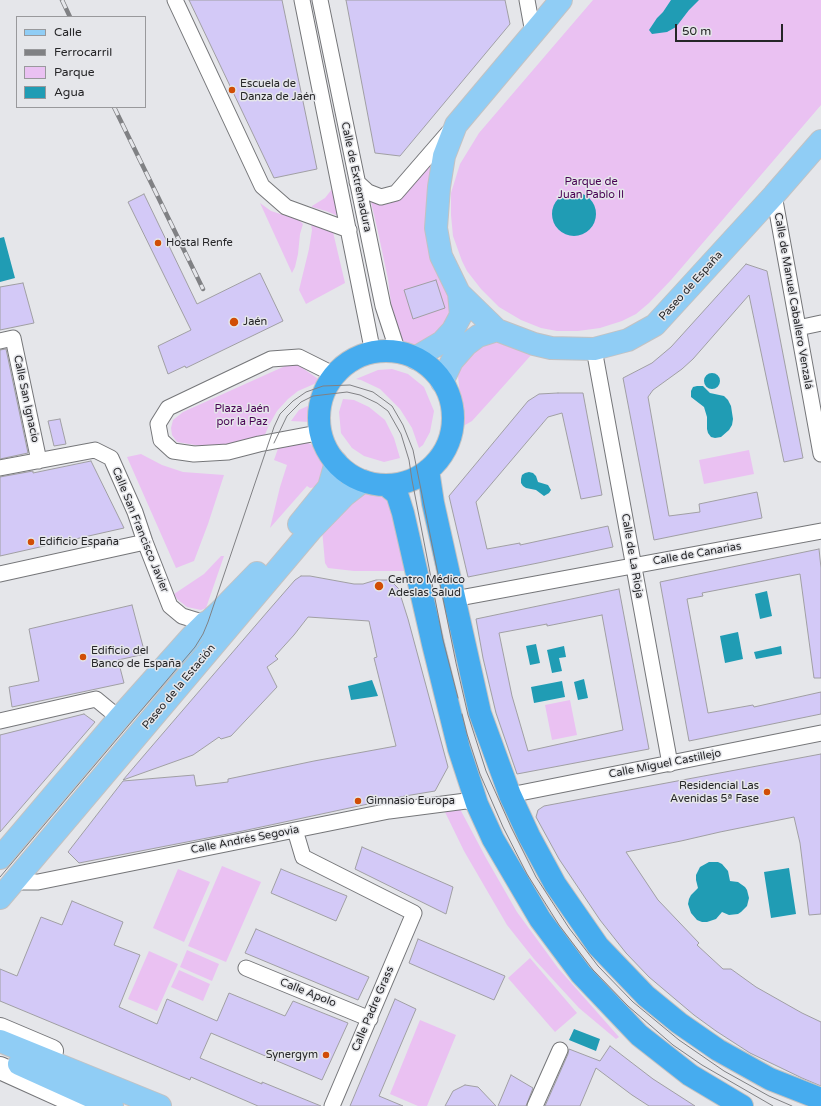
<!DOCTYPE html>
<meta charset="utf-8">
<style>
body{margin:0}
#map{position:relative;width:821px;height:1106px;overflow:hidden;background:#e5e6ea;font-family:"Varela Round",sans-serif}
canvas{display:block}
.legend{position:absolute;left:16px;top:16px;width:130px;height:92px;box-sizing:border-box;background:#e5e6ea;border:1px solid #99999c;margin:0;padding:5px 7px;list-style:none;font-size:12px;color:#262628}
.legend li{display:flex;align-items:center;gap:8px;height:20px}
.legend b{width:20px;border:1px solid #99999c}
.scale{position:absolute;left:675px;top:24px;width:108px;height:18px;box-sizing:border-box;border:2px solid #262628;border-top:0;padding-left:5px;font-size:12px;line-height:14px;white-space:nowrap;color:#262628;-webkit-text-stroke:3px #e5e6ea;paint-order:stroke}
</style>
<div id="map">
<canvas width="821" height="1106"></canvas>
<ul class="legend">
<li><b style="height:5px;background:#90cdf5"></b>Calle</li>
<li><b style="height:5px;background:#808184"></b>Ferrocarril</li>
<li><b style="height:11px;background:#eac1f2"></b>Parque</li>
<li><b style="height:11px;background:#209cb4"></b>Agua</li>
</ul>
<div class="scale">50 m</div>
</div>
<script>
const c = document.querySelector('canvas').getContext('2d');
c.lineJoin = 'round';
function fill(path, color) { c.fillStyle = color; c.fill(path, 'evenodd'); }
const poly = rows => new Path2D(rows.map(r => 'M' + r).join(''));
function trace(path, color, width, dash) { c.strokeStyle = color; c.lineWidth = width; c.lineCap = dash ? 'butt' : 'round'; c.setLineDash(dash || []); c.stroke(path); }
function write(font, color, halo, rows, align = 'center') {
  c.font = font + ' "Varela Round",sans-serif'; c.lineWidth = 3; c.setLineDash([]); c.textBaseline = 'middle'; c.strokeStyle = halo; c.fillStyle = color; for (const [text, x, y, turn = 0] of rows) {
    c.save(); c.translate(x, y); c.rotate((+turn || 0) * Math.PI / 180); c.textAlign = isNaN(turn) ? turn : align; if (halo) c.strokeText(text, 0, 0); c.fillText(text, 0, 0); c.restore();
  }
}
const green = poly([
 [593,0,821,0,821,105,671,280,649,303,636,314,622,321,600,328,578,331,557,331,541,328,521,320,499,307,481,289,467,271,462,261,453,236,451,215,451,193,460,164,479,133],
 [430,164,434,168,453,307,447,326,418,347,408,346,401,339,392,311,388,279,378,232,371,202,374,201,383,205,391,203],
 [332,189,333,190,338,216,326,211,312,207,312,206,325,198],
 [260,203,271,211,299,220,303,224,300,234,298,254,295,267,292,273],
 [311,224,333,232,345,283,306,304,299,290,309,249,312,230],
 [497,341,532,354,491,400,472,421,465,425,460,422,462,413,458,376,461,365,479,346],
 [294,362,321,381,298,391,288,399,277,411,269,425,264,437,213,448,177,442,172,435,171,428,173,420,183,412],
 [392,369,408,374,424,387,434,411,430,432,423,445,419,448,412,428,400,409,380,389,361,380,356,379,378,370],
 [343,399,354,400,369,407,385,420,394,438,400,458,384,462,364,456,352,448,341,433,339,412],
 [312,404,310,422,291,421,299,410],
 [281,440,304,441,312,445,320,452,326,463,318,487,310,488,307,486,270,528,280,487,287,465,274,460],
 [749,450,754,474,704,484,699,460],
 [141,454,162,465,183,472,224,475,208,524,194,561,176,568,127,457],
 [371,488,379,490,389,496,406,571,354,571,328,568,325,563,322,529,339,508],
 [221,556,224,556,206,608,201,610,187,607,177,599,174,594,204,574],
 [570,700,577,735,552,740,545,705],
 [460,809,486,858,517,912,558,968,619,1037,616,1039,579,1008,534,959,507,925,464,851,445,812],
 [222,866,261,882,226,962,188,946],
 [178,869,210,882,184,942,153,928],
 [187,950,219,964,212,981,180,967],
 [149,951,178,964,157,1011,128,999],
 [530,958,577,1013,555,1032,508,978],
 [179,970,210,984,203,1001,171,987],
 [420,1020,456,1035,427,1106,418,1106,390,1094]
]);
const water = poly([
 [671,0,699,0,689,10,676,27,667,32,652,34,649,30,657,18,663,12],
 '552 214a22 22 0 1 1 44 0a22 22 0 1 1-44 0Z',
 [4,237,15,278,0,282,0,238],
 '704 381a8 8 0 1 1 16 0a8 8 0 1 1-16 0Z',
 [697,386,703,386,710,393,724,396,728,400,731,406,733,419,732,425,729,430,721,437,715,438,711,437,708,433,707,429,707,417,704,407,691,397,691,391,693,387],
 [529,472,533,473,536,476,538,482,548,485,551,490,549,493,544,496,536,490,526,488,523,486,521,483,521,479,522,475,525,473],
 [767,591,772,616,760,619,755,594],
 [738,632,743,659,725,663,720,636],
 [536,644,540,663,530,665,526,646],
 [564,646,566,657,559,658,562,671,552,673,547,650],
 [781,646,782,654,756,659,754,652],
 [584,679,588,698,578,700,574,682],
 [372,680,378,696,351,700,348,686],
 [562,681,565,697,534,703,531,687],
 [709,862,718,862,722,864,728,871,730,881,738,882,745,887,747,890,749,898,747,906,741,912,738,914,729,915,722,912,716,919,707,922,702,922,697,920,691,913,688,904,689,899,691,895,698,888,696,880,696,875,700,867],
 [789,868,796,914,771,918,764,872],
 [574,1029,600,1039,596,1051,569,1040]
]);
const building = poly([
 [189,0,282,0,317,169,274,178,189,0],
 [346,0,505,0,510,24,400,156,375,153,346,0],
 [144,194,197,304,260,273,283,321,186,368,185,366,168,374,158,346,191,330,128,202,144,194],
 [746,264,767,271,803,458,784,462,749,295,693,359,682,369,653,390,648,397,669,516,700,512,699,504,757,492,762,518,654,540,623,378,652,363,671,347,746,264],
 [436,280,445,308,413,319,404,290,436,280],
 [23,283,34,323,0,330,0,287,23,283],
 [6,349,28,453,0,459,0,350,6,349],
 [558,393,583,393,602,495,581,499,562,413,548,417,476,502,487,549,520,543,520,545,608,526,613,547,538,563,468,577,449,496,528,401,539,394,558,393],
 [60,419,66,444,54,446,48,421,60,419],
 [91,461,124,528,0,556,0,477,33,471,33,473,91,461],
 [819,549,821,568,821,678,814,678,800,574,702,593,703,596,687,599,708,713,753,705,754,707,821,692,821,714,689,741,660,582,819,549],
 [301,576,310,576,354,584,363,584,376,580,388,580,394,584,401,591,401,597,408,619,448,767,435,791,405,796,238,832,79,863,68,852,123,781,194,775,196,786,228,782,228,779,314,761,396,746,374,658,377,657,369,621,308,617,294,635,275,656,278,659,267,667,277,687,231,736,221,739,219,737,193,755,123,780,146,753,268,611,295,580,301,576],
 [619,589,649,749,517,774,496,713,483,658,476,619,619,589],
 [602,615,623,730,528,751,512,696,499,633,547,624,547,626,602,615],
 [132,605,145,654,118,660,124,683,12,707,9,687,39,681,29,629,132,605],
 [84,714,95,722,0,832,0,735,84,714],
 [821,754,821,914,809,915,800,843,794,817,720,832,681,841,626,852,658,900,699,943,697,945,723,969,731,969,756,987,802,1013,821,1022,821,1086,802,1078,750,1053,716,1031,694,1015,649,977,626,953,600,920,559,859,536,817,538,810,544,806,821,754],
 [362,847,453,887,446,914,355,869,362,847],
 [281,869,347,896,336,921,271,893,281,869],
 [72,901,123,922,114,945,140,955,119,1007,157,1024,167,999,217,1021,229,993,285,1016,293,1001,348,1023,322,1080,211,1033,200,1058,262,1084,262,1082,321,1106,258,1106,191,1077,190,1080,0,1001,0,969,17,976,41,917,62,925,72,901],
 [256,929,369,977,358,1000,245,953,256,929],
 [418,939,505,976,494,1000,409,963,418,939],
 [395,999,416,1009,379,1096,403,1106,350,1106,395,999],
 [610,1046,653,1079,695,1106,649,1106,632,1095,596,1068,580,1106,545,1106,568,1054,569,1049,600,1061,610,1046],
 [511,1075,533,1088,526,1106,498,1106,511,1075],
 [465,1085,478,1087,496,1106,445,1106,453,1091,465,1085]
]);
const street = poly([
 [175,0,262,186,286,207,349,230],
 [302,0,373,353],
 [320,0,383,306,398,352],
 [527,0,533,33],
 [357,182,368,192,381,197,396,193,448,133],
 [774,195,821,454],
 [798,328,821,323],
 [0,341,13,338,39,461],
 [594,349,670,764],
 [322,436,312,434,259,444,228,452,194,454,173,451,161,440,158,424,168,408,271,359,299,357,335,375],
 [0,468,95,450,111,458,135,512,145,542,170,606,182,616,205,623],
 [0,574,145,542],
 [454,599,821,531],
 [0,721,96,699,119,718],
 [510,795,821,733],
 [295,830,303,857,414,913,332,1106],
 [14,882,38,882,389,811,466,801,477,804],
 [246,968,370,1019],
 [535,1106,560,1050]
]);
const secondary = poly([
 [0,1029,52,1051],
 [0,1068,84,1106,90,1106]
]);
const primary = poly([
 [561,0,456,125,444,156,439,187,436,228,441,256,459,293,497,330,534,344,551,348,594,349,628,340,655,325,774,195,821,141],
 [415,358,442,342,453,330,461,315,459,293],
 [442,382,452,361,466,345,478,336,497,330],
 [299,524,329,487,336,462],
 [0,858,119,718,192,636,205,623,208,622,220,611,257,573],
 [0,898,311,530,345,495,363,481],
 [0,1041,160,1106],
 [19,1064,112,1106]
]);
const highway = poly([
 '319 418a67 67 0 1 1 134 0a67 67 0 1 1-134 0Z',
 [428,470,433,503,480,713,510,795,529,836,555,884,598,946,646,996,679,1023,718,1050,770,1079,821,1099],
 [386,485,397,494,403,513,433,644,459,749,477,804,493,839,540,919,581,974,639,1035,690,1075,742,1106]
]);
const tram = poly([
 [274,443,287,416,301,402,313,396,347,392,360,395,377,403,388,411,401,434,409,460,412,480,443,640,458,698],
 [462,714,467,734,480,774,503,827,527,874,559,925,593,970,628,1006,673,1045,702,1065,773,1106],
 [0,877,195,647,203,634,208,622,274,427,280,414,293,401,306,392,323,386,350,385,373,392,392,406,403,425,413,450,456,663,468,715,486,771,511,827,536,877,569,928,598,966,633,1002,679,1040,724,1071,769,1096,792,1106]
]);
const rail = poly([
 [62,0,70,17],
 [114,107,203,289]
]);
const markers = [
 [232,90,4,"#d14d06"],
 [158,243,4,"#d14d06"],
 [234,322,5,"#d14d06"],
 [31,542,4,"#d14d06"],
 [379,586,5,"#d14d06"],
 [83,657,4,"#d14d06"],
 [767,792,4,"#d14d06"],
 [358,801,4,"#d14d06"],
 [326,1055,4,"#d14d06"]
];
const poiNames = [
 ["Escuela de",240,84],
 ["Danza de Jaén",240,97],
 ["Hostal Renfe",166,243],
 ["Jaén",243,322],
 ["Edificio España",39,542],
 ["Centro Médico",388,580],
 ["Adeslas Salud",388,593],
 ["Edificio del",91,651],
 ["Banco de España",91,664],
 ["Residencial Las",759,786,"right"],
 ["Avenidas 5ª Fase",759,799,"right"],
 ["Gimnasio Europa",366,801],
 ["Synergym",318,1055,"right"]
];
const streetNames = [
 ["Calle de Extremadura",356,177,78],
 ["Paseo de España",691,286,-48],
 ["Calle de Manuel Caballero Venzalá",793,301,80],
 ["Calle San Ignacio",26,399,78],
 ["Calle San Francisco Javier",140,530,68],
 ["Calle de Canarias",697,554,-10],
 ["Calle de La Rioja",632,556,80],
 ["Paseo de la Estación",179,687,-50],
 ["Calle Miguel Castillejo",665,764,-11],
 ["Calle Andrés Segovia",245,840,-11],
 ["Calle Apolo",308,993,22],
 ["Calle Padre Grass",373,1009,-67]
];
const parkNames = [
 ["Parque de",591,182],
 ["Juan Pablo II",591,195],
 ["Plaza Jaén",242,409],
 ["por la Paz",242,422]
];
fill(green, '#eac1f2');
fill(water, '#209cb4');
fill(building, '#d3c9f7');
trace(building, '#a09fa3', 1);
trace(street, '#757679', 17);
trace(secondary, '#757679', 24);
trace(primary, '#c2c2c3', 24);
trace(highway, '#c2c2c3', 24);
trace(street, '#fff', 15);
trace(secondary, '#fff', 22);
trace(primary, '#90cdf5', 22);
trace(highway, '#46acef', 22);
trace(tram, '#808184', 1);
trace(rail, '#808184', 4.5);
trace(rail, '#e5e6ea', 3, [9]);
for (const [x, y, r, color] of markers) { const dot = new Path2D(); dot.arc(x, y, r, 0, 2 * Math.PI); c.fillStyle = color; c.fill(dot); trace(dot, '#e5e6ea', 1.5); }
write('11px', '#262628', '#e5e6ea', poiNames, 'left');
write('11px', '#262628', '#e5e6ea', streetNames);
write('11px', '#480253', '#e5e6ea', parkNames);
</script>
